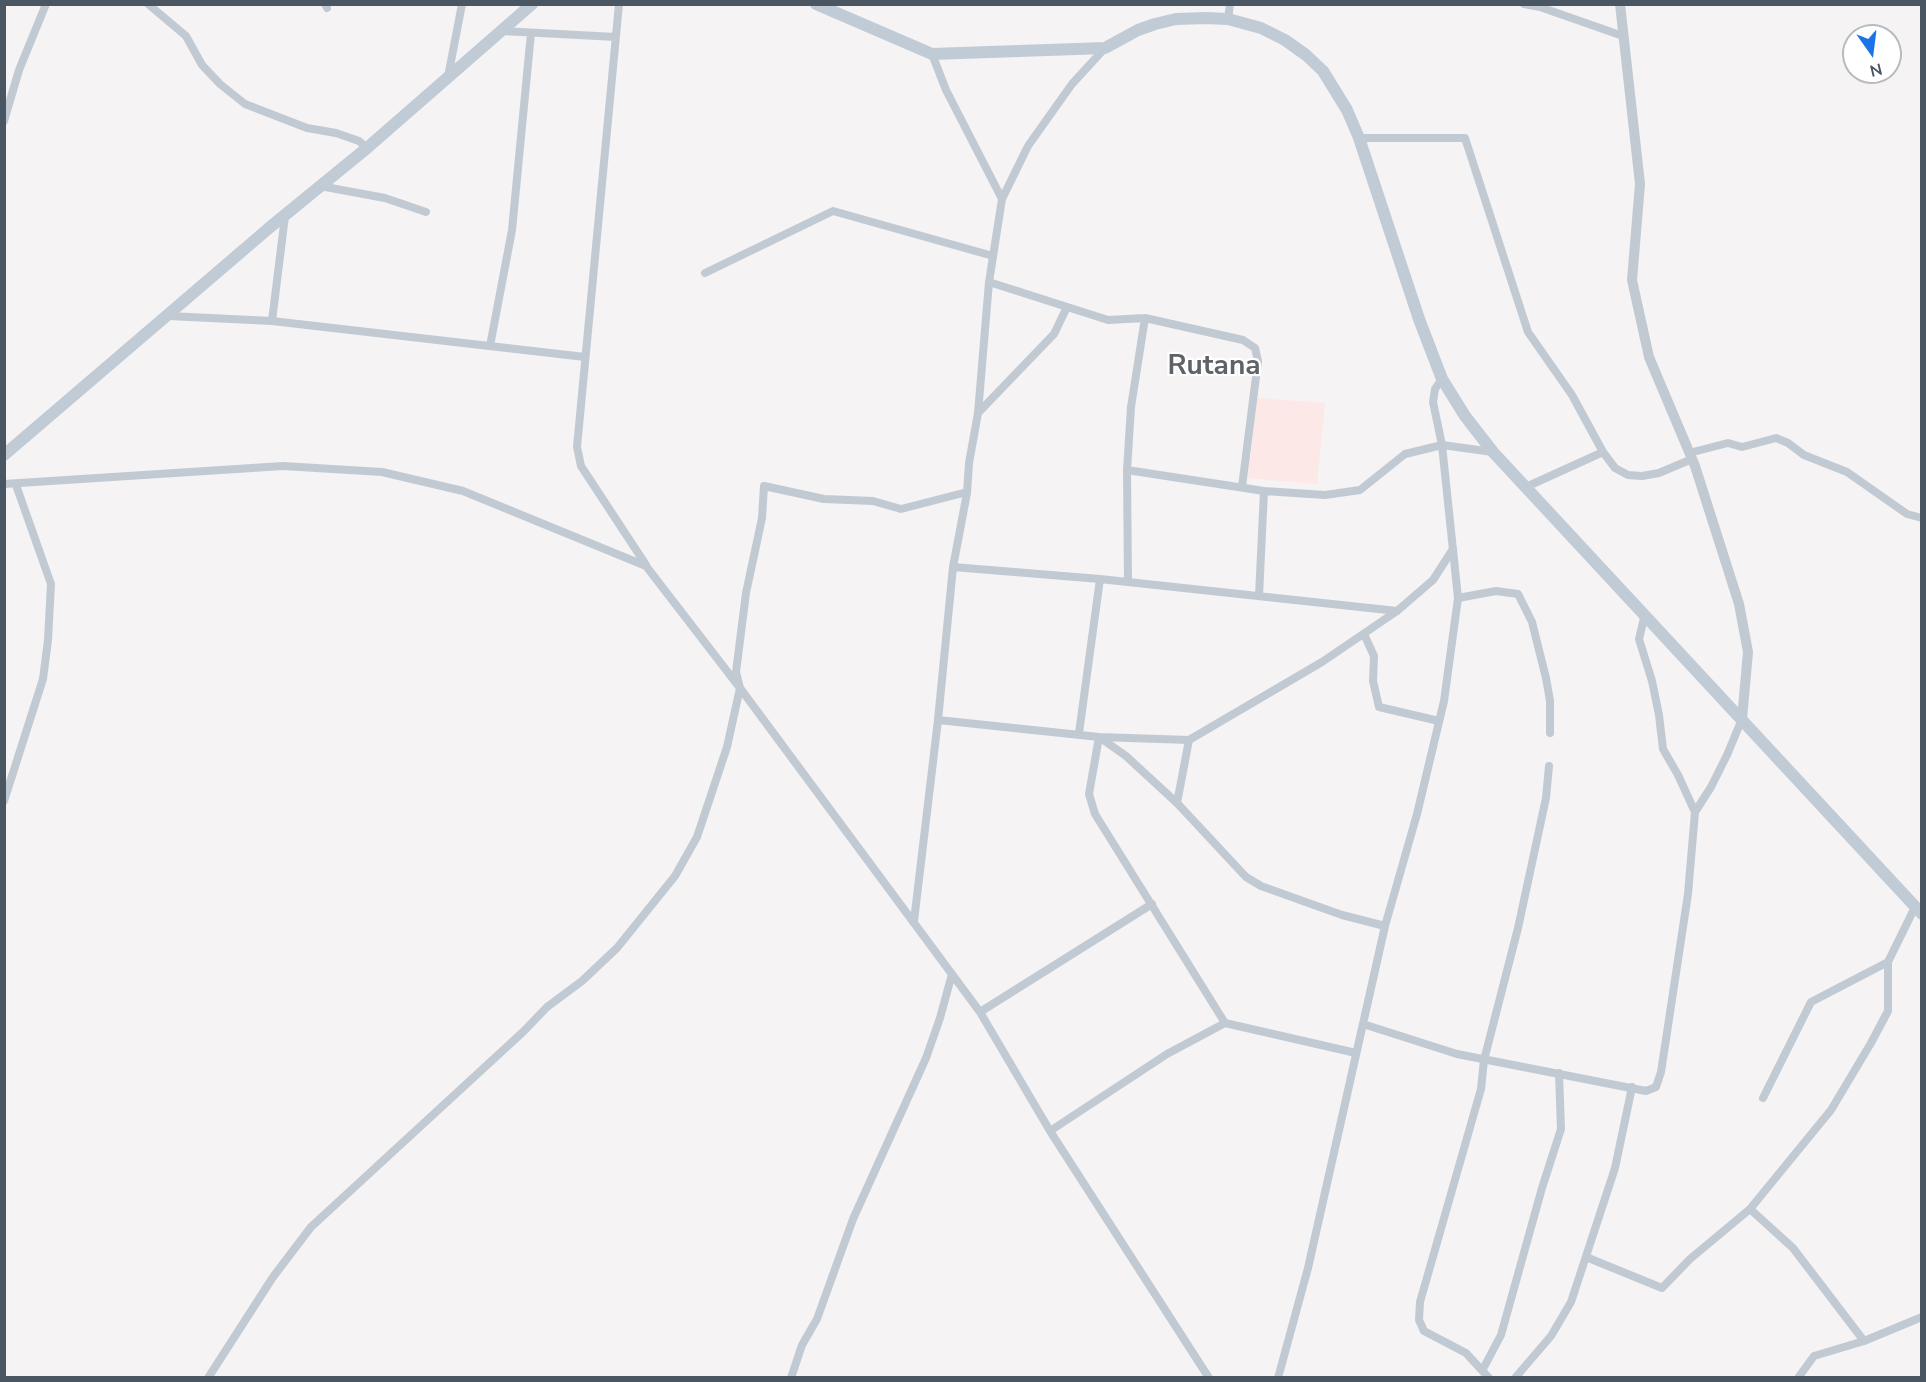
<!DOCTYPE html>
<style>
body{margin:0}
#map{position:relative;width:1926px;height:1382px;overflow:hidden;background:#f5f3f3;font-family:"Nunito Sans",sans-serif}
canvas{display:block}
.frame{position:absolute;inset:0;border:6px solid #4a5661;pointer-events:none}
.north{position:absolute;left:1842px;top:24px;width:60px;height:60px;box-sizing:border-box;background:#fff;border:2px solid #b7bbc0;border-radius:50%;rotate:166deg;font-size:16px;font-weight:700;line-height:24px;text-align:center;color:#4a5661}
.north::after{content:'';display:block;margin:auto;width:21px;height:27px;background:#1a73e8;clip-path:polygon(50% 0,100% 100%,50% 72%,0 100%)}
</style>
<div id="map">
<canvas width="1926" height="1382"></canvas>
<div class="frame"></div>
<div class="north">N</div>
</div>
<script>
const c = document.querySelector('canvas').getContext('2d');
c.lineJoin = 'round';
function fill(path, color) { c.fillStyle = color; c.fill(path, 'evenodd'); }
const poly = rows => new Path2D(rows.map(r => 'M' + r).join(''));
function trace(path, color, width, dash) { c.strokeStyle = color; c.lineWidth = width; c.lineCap = dash ? 'butt' : 'round'; c.setLineDash(dash || []); c.stroke(path); }
function write(font, color, halo, rows, align = 'center') {
  c.font = font + ' "Nunito Sans",sans-serif'; c.lineWidth = 4.5; c.setLineDash([]); c.textBaseline = 'middle'; c.strokeStyle = halo; c.fillStyle = color; for (const [text, x, y, turn = 0] of rows) {
    c.save(); c.translate(x, y); c.rotate((+turn || 0) * Math.PI / 180); c.textAlign = isNaN(turn) ? turn : align; if (halo) c.strokeText(text, 0, 0); c.fillText(text, 0, 0); c.restore();
  }
}
const medical = poly([
 [1257,398,1325,403,1317,484,1248,478]
]);
const minor = poly([
 [148,4,186,36,202,65,220,84,245,104,307,128,336,133,359,141,367,148],
 [325,4,327,8],
 [619,4,577,447,581,466,646,565],
 [1524,4,1540,7,1623,36],
 [1228,19,1230,4],
 [502,31,616,37],
 [932,54,946,90,1002,199],
 [448,77,462,4],
 [4,121,19,70,46,4],
 [1359,138,1465,138,1528,332,1572,395,1603,452],
 [320,186,385,198,426,212],
 [285,216,272,321,585,357],
 [705,273,833,211,993,256],
 [989,282,1108,320,1145,318],
 [169,316,272,321],
 [490,346,512,230,531,33],
 [978,413,1054,334,1067,307],
 [1689,453,1728,443,1742,447,1776,438,1788,443,1804,455,1847,472,1907,514,1922,518],
 [1127,470,1264,491],
 [4,484,283,466,382,472,463,491,646,566,740,688,980,1012,1050,1131,1209,1378],
 [1526,487,1603,452,1615,468,1628,475,1642,476,1659,473,1692,459],
 [953,567,1100,579,1397,611],
 [1128,582,1127,470,1131,407,1145,318,1243,340,1255,348,1258,361,1242,487],
 [1259,596,1264,491,1325,495,1360,490,1405,454,1442,445,1493,452],
 [1458,598,1496,591,1518,594,1532,622,1546,678,1550,701,1550,733],
 [1645,614,1639,639,1652,681,1659,715,1663,749,1678,775,1695,812],
 [1364,634,1374,656,1373,681,1379,707,1439,721],
 [938,720,1099,737,1126,756,1177,803,1246,877,1261,886,1342,915,1385,926],
 [1079,733,1100,579],
 [1189,740,1099,737,1089,794,1095,814,1225,1023,1356,1053],
 [4,801,43,679,48,640,51,584,16,485],
 [1177,803,1189,740,1322,662,1397,611,1433,580,1453,549],
 [914,921,938,720,953,567,967,493,969,463,978,413,989,282,1002,199,1028,146,1072,84,1105,48],
 [980,1012,1152,904],
 [1363,1024,1457,1054,1646,1091,1656,1087,1661,1072,1688,894,1695,812,1711,787,1727,755,1742,719],
 [1763,1098,1811,1002,1888,962,1915,907],
 [1050,1131,1167,1054,1225,1023],
 [1750,1209,1793,1248,1864,1341],
 [1586,1257,1662,1288,1690,1259,1750,1209,1831,1110,1871,1043,1888,1011,1888,962],
 [1483,1369,1501,1335,1542,1188,1561,1129,1559,1073],
 [208,1378,273,1277,311,1227,524,1031,547,1007,582,981,617,948,675,876,697,837,727,747,740,688,736,672,746,593,762,518,764,486,824,499,873,501,901,509,967,492],
 [791,1378,802,1345,817,1319,853,1219,926,1058,940,1018,952,974],
 [1278,1378,1308,1268,1385,926,1417,814,1444,701,1458,598,1442,445,1433,402,1435,389,1442,379],
 [1489,1378,1466,1353,1424,1331,1419,1320,1420,1302,1481,1089,1484,1060,1518,928,1546,798,1549,766],
 [1515,1378,1551,1336,1571,1302,1615,1168,1632,1087],
 [1798,1378,1814,1356,1864,1341,1922,1317]
]);
const tertiary = poly([
 [1620,4,1640,184,1632,280,1649,357,1695,466,1739,604,1748,652,1742,719]
]);
const secondary = poly([
 [816,4,932,54,1105,48,1138,30,1155,24,1176,19,1206,18,1228,19,1261,28,1285,40,1306,55,1323,71,1347,110,1359,138,1419,319,1442,379,1465,416,1493,452,1922,914],
 [4,455,269,228,367,148,532,4]
]);
const townNames = [
 ["Rutana",1214,367]
];
fill(medical, '#fce8e6');
trace(minor, '#c1cad2', 8);
trace(tertiary, '#c1cad2', 10);
trace(secondary, '#c1cbd6', 12);
write('bold 28px', '#5f6368', '#fff', townNames);
</script>
